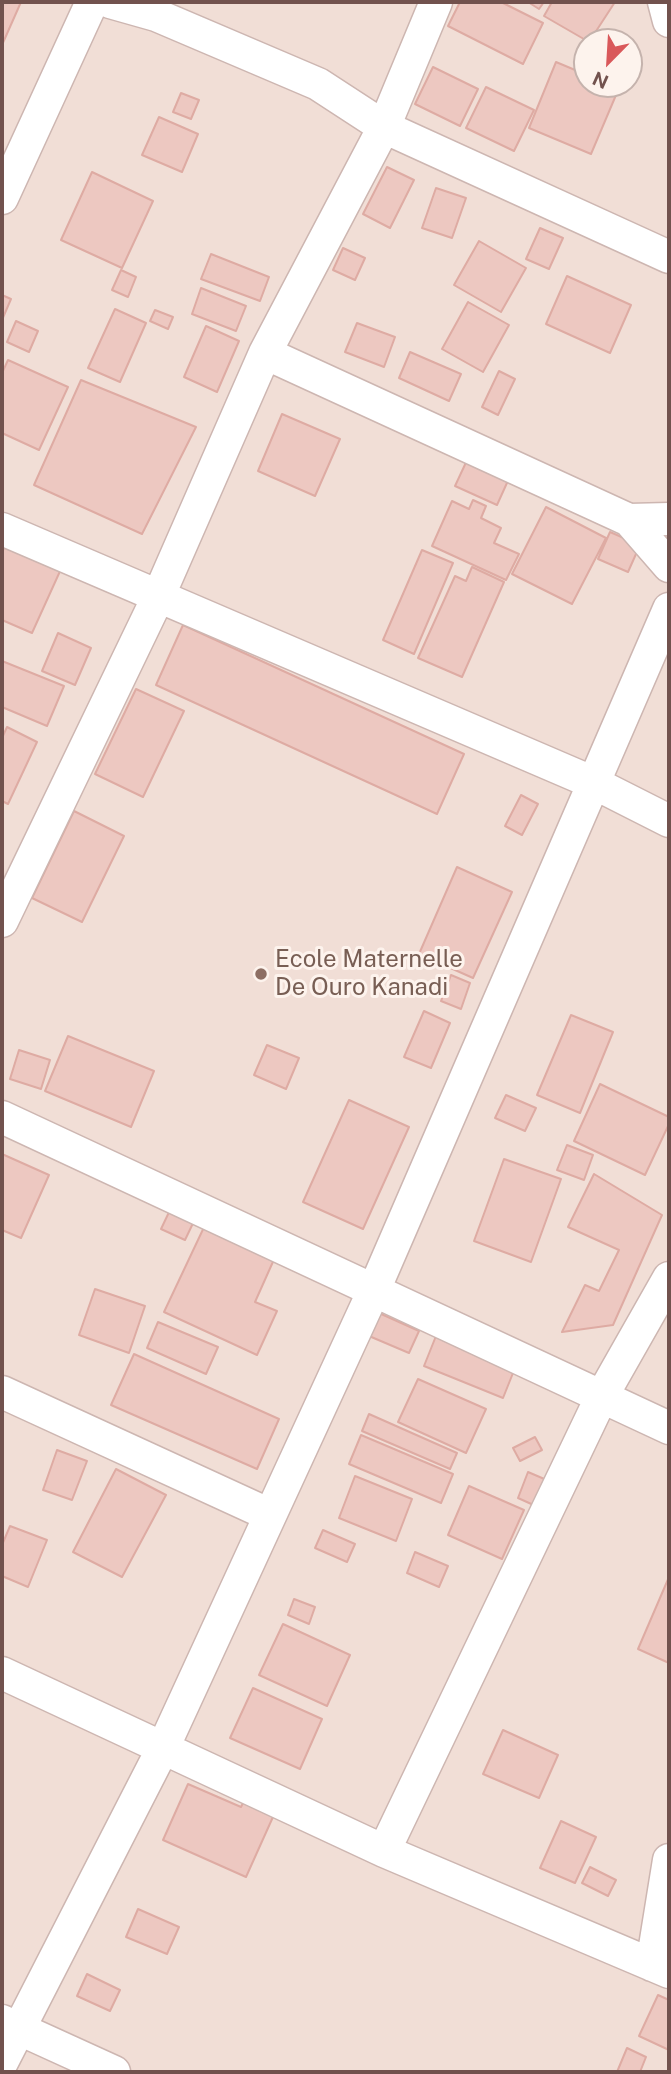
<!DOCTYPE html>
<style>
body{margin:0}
#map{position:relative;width:671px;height:2074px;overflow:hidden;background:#faeee7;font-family:"Public Sans",sans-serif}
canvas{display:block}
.frame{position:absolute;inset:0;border:4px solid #72524e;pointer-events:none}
.north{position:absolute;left:573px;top:28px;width:70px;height:70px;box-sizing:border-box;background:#fdf3ed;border:2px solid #c5b3ad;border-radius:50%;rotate:204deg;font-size:19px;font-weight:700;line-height:28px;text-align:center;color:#72524e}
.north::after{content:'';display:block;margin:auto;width:24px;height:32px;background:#d9585a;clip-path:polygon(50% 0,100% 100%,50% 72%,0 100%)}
</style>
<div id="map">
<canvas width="671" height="2074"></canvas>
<div class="frame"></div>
<div class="north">N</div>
</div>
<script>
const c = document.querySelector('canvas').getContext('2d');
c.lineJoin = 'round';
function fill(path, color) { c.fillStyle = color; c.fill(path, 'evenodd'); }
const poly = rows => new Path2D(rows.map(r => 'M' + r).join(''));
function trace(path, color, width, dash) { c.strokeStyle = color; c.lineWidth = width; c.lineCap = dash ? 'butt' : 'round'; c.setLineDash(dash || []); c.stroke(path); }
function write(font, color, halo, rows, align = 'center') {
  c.font = font + ' "Public Sans",sans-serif'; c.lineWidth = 6; c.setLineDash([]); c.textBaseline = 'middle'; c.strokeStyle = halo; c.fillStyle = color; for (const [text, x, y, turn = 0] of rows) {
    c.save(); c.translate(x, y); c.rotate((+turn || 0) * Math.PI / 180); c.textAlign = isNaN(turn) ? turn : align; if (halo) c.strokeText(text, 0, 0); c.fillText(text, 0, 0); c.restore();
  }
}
const residential = poly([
 [2,2,669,2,669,2072,2,2072],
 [587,42,629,42,629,84,587,84]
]);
const building = poly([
 [2,2,21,2,2,45,2,2],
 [460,2,501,2,543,23,523,64,448,26,460,2],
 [528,2,544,2,539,9,528,2],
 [552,2,615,2,589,42,544,16,552,2],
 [556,62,587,75,587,84,610,84,619,88,591,154,529,128,556,62],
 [433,67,478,89,460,126,415,104,433,67],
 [486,87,534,110,514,151,466,128,486,87],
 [181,93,199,100,191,119,173,112,181,93],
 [159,117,198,134,182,172,142,155,159,117],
 [387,167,414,180,390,228,363,214,387,167],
 [92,172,153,201,122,268,61,240,92,172],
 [436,188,466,198,452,238,422,228,436,188],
 [540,228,563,238,549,269,526,259,540,228],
 [479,241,526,268,501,312,454,285,479,241],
 [343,248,365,258,355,280,333,270,343,248],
 [211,254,269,277,260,301,201,279,211,254],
 [121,270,136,277,128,297,112,290,121,270],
 [567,276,631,305,610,353,546,324,567,276],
 [201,288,246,306,236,331,192,314,201,288],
 [2,295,11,299,2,320,2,295],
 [468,302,509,325,483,372,442,349,468,302],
 [115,309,146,323,120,382,88,368,115,309],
 [155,310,173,317,168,329,150,321,155,310],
 [16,321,38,331,29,352,7,342,16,321],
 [357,323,395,337,384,367,345,352,357,323],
 [206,326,239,341,217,392,184,377,206,326],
 [410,352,461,374,449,401,399,378,410,352],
 [8,360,68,387,39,450,2,433,2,373,8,360],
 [499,371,515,379,498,415,482,407,499,371],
 [81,380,196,427,142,534,34,485,81,380],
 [282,414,340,439,315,496,258,471,282,414],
 [469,456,511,474,497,505,455,486,469,456],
 [473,500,486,506,481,518,501,528,494,543,519,554,506,580,432,546,452,501,469,509,473,500],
 [546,507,606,538,572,604,512,574,546,507],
 [610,532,640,545,628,572,598,559,610,532],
 [10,533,66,558,32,633,2,620,2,553,10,533],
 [422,550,453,563,414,654,383,640,422,550],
 [472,567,504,582,462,677,418,658,455,576,466,581,472,567],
 [183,625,464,754,437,814,156,685,183,625],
 [58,633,91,648,75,685,42,671,58,633],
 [2,661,64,686,47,726,2,707,2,661],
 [136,689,184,711,143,797,95,774,136,689],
 [7,727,37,742,8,804,2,801,2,738,7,727],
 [521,795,538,804,522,835,505,826,521,795],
 [74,811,124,836,82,922,32,898,74,811],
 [457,867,512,892,473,978,419,954,457,867],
 [451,975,470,983,461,1009,441,1001,451,975],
 [424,1011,450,1023,431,1068,404,1057,424,1011],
 [571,1015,613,1032,580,1113,537,1095,571,1015],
 [68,1036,154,1071,131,1127,45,1091,68,1036],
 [267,1045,299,1058,286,1089,254,1075,267,1045],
 [19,1050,50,1060,41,1089,10,1079,19,1050],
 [600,1084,669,1117,669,1124,645,1175,574,1141,600,1084],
 [506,1095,536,1108,525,1131,495,1118,506,1095],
 [349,1100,409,1127,363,1229,303,1202,349,1100],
 [567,1145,593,1155,584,1180,557,1170,567,1145],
 [2,1154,49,1175,21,1238,2,1230,2,1154],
 [504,1159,561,1179,531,1262,474,1241,504,1159],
 [594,1174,662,1215,613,1325,562,1332,585,1285,599,1291,619,1250,568,1227,594,1174],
 [171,1208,195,1219,185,1240,161,1229,171,1208],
 [206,1223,276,1255,255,1302,277,1311,257,1355,164,1312,206,1223],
 [95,1289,145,1306,129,1353,79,1335,95,1289],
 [379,1313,419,1331,409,1353,369,1336,379,1313],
 [158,1322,218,1347,206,1374,147,1348,158,1322],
 [438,1331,517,1363,503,1398,424,1366,438,1331],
 [134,1354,279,1419,257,1469,111,1405,134,1354],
 [418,1379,486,1409,466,1453,398,1422,418,1379],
 [369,1414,457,1453,450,1469,362,1431,369,1414],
 [361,1435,453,1474,441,1503,349,1464,361,1435],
 [535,1437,542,1450,520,1461,513,1448,535,1437],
 [57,1450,87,1461,72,1500,43,1490,57,1450],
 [116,1469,166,1495,122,1577,73,1552,116,1469],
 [528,1472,549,1481,538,1507,518,1498,528,1472],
 [355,1476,412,1499,396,1541,339,1518,355,1476],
 [469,1486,524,1510,502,1559,448,1535,469,1486],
 [10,1526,47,1540,28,1587,2,1576,2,1545,10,1526],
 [323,1530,355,1544,347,1562,315,1548,323,1530],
 [415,1552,448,1566,439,1587,407,1573,415,1552],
 [669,1577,669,1663,638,1649,669,1577],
 [294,1599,315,1607,309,1624,288,1615,294,1599],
 [283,1624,350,1655,327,1706,259,1675,283,1624],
 [253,1688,322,1719,300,1769,230,1738,253,1688],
 [503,1730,558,1755,539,1798,483,1774,503,1730],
 [188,1784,241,1807,247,1795,277,1808,246,1877,163,1840,188,1784],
 [561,1821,596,1837,575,1883,540,1868,561,1821],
 [590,1867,616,1880,608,1896,582,1883,590,1867],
 [138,1909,179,1927,167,1954,126,1937,138,1909],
 [87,1974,120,1990,110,2011,77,1996,87,1974],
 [658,1995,669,2000,669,2050,639,2036,658,1995],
 [627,2048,646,2057,640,2072,617,2072,627,2048]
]);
const street = poly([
 [110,2,156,15,318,84,384,127,669,257],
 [664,2,669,21],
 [2,198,92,2],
 [265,353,629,520,669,566],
 [629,520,669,519],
 [2,529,594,783,669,821],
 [2,921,159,595,265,353,384,127,436,2],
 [2,1117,669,1428],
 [2,1392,270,1515],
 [2,1673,384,1851,669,1972],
 [384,1851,602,1396,669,1278],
 [652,1965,669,1860],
 [2,2021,114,2072],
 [2,2062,163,1748,374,1290,669,609]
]);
const markers = [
 [261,974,7,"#8d6e63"]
];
const educationNames = [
 ["Ecole Maternelle",275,960],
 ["De Ouro Kanadi",275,988]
];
fill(residential, '#f1ded6');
fill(building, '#edc8c1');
trace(building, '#deaba3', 2);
trace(street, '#cdb6b1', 35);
trace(street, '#fff', 32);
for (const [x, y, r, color] of markers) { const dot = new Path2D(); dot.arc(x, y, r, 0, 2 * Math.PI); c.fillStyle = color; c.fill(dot); trace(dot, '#fdf3ed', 2.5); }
write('24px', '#785e54', '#fdf3ed', educationNames, 'left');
</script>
